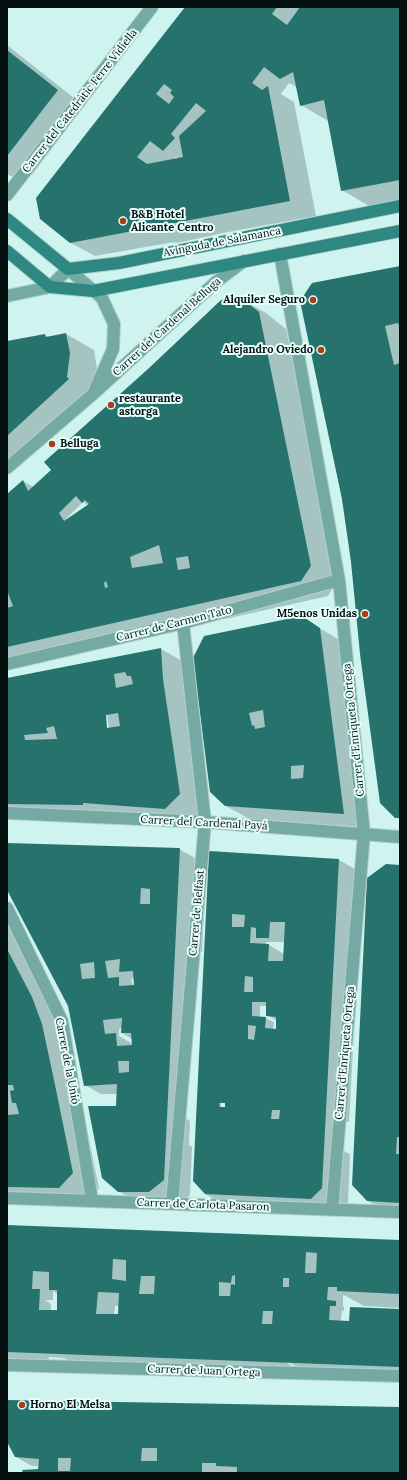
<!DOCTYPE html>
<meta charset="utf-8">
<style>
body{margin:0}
#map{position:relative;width:407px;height:1480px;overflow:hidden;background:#cff4f0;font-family:Lora,serif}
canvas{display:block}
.frame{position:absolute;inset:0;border:8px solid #041110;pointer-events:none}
</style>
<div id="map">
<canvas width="407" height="1480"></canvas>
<div class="frame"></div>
</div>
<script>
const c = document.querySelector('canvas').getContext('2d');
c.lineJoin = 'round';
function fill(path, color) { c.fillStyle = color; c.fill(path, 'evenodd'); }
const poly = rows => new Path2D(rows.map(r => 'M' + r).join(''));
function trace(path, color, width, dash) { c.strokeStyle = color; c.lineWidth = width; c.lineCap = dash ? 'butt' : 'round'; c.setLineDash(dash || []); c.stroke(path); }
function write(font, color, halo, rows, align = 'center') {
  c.font = font + ' Lora,serif'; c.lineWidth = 4; c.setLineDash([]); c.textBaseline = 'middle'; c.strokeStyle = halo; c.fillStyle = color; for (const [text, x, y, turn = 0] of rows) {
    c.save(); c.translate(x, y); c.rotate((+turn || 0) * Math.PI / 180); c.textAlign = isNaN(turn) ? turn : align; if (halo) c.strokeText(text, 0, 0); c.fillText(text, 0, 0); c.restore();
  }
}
const shadow = poly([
 [186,7,400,7,400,200,369,206,342,190,328,121,301,105,298,88,289,83,281,94,294,102,316,216,223,233,177,243,174,242,95,256,71,243],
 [176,157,179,159,173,160],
 [7,45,84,106,32,175,13,177,7,174],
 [400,267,400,819,396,817,352,562,342,499,321,392],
 [239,298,266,313,286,329,337,581,328,596,225,619,219,616,7,662,7,496,23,481,34,487],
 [83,502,89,506,66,520,66,519],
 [66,334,94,350,97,369,94,393,7,475,7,342,45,335,49,337],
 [301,617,346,644,367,827,253,821,226,806,202,722],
 [161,649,184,662,206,809,192,824,7,818,7,679],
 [105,714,107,714,109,729,107,729],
 [7,844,179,849,206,864,202,952,199,952,198,981,194,982,190,1070,177,1071,175,1112,190,1121,189,1145,192,1147,190,1195,175,1207,145,1206,118,1191,119,1107,117,1094,101,1094,85,1085,69,1005,7,887],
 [131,978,135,980,135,986,133,986],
 [122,1028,122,1033,132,1039,133,1044,119,1036,119,1029],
 [339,860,362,873,361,940,359,940,349,1122,340,1122,336,1147,350,1154,348,1203,338,1214,229,1207,205,1194,207,925],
 [266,942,285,942,284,954,269,945,266,945],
 [260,1006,267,1006,267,1015,277,1021,277,1030,273,1030,274,1022,265,1018,260,1017],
 [221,1102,226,1102,226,1108,221,1108],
 [400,866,400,1216,394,1216,368,1201],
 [7,916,58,1012,81,1127,87,1130,99,1188,86,1203,7,1200],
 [7,1226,400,1241,400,1308,364,1306,346,1296,343,1295,343,1306,344,1307,344,1311,342,1310,341,1321,350,1322,400,1310,400,1371,316,1378,285,1360,284,1361,309,1376,82,1368,64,1358,49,1357,48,1366,7,1366],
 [53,1291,58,1294,57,1311,51,1311,51,1304,45,1300,53,1300],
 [115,1306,119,1306,119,1315,114,1315],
 [7,1401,400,1408,400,1473,24,1473,39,1470,39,1466,32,1466,16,1457,7,1440]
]);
const building = poly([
 [185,7,277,7,272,14,287,25,300,7,400,7,400,180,341,191,324,100,300,106,293,72,280,79,264,67,252,83,262,90,268,86,290,201,70,243,40,219,36,198],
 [164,84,172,90,170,93,174,97,169,104,156,94],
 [196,103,206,111,179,136,183,157,147,164,137,157,150,141,163,151,175,138,171,134],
 [7,50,58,90,7,156],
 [400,266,400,328,398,323,385,326,394,365,400,363,400,818,395,818,380,803,360,654,351,562,342,499,300,301,312,283],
 [239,296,259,312,311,566,301,581,7,647,7,608,13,606,8,593,7,594,7,494,23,480,28,491,51,470,44,462,148,369,221,300],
 [76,496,82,503,85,500,89,504,64,521,59,513],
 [159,545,163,563,132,568,130,557],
 [188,556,190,568,178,570,176,558],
 [106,581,108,587,105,588,104,583],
 [66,333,70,353,67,377,69,379,7,436,7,341,45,334,46,337],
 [302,616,320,628,344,814,225,806,210,792,193,658,204,636],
 [263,710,265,727,255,729,254,725,252,726,249,713],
 [304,765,303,778,291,779,291,766],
 [161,648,163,679,180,794,165,809,83,803,83,805,7,804,7,678],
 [125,672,127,676,131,676,133,684,116,688,114,674],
 [118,713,120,726,107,728,106,715],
 [54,726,57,739,25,740,24,735,48,733,46,728],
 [7,843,180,848,164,1180,149,1192,118,1192,102,1178,88,1106,116,1106,117,1084,84,1086,68,1006,7,890],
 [141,888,150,889,150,904,140,904],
 [120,959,119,972,133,971,134,985,119,986,119,977,108,978,105,961],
 [94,962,95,978,82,979,80,964],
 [122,1018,121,1033,131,1033,132,1045,117,1046,116,1033,105,1034,103,1020],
 [118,1061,129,1061,129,1072,119,1073],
 [209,851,339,859,322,1188,311,1199,205,1194,193,1181],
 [232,914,245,915,244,927,232,927],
 [270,922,285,922,283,961,268,961,269,944,250,943,251,927,256,928,256,938,269,938],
 [245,976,253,977,253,992,244,992],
 [252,1002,266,1002,266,1016,276,1017,276,1029,265,1028,266,1017,252,1016],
 [248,1025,256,1026,254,1040,248,1039],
 [219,1103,225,1103,225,1107,220,1107],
 [272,1110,280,1110,279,1119,271,1119],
 [386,864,400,865,400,1137,397,1137,396,1154,400,1154,400,1203,367,1201,352,1185,367,878],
 [7,949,32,997,42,1024,54,1080,73,1173,59,1188,7,1187,7,1115,19,1114,16,1103,12,1103,10,1091,14,1090,13,1085,7,1085],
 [7,1225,400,1240,400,1294,337,1291,337,1287,328,1287,327,1300,336,1301,336,1306,330,1306,329,1320,349,1321,350,1307,400,1309,400,1367,7,1352],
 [306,1252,317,1253,316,1273,305,1273],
 [113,1259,126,1260,126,1281,112,1279],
 [33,1271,49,1272,49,1290,57,1290,57,1310,39,1310,40,1289,32,1289],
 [235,1275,235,1285,231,1284,230,1296,219,1296,219,1282,231,1283,232,1276],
 [141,1276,155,1276,154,1294,139,1294],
 [283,1278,289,1278,289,1287,283,1287],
 [98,1292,119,1293,118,1314,96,1314],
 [263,1311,273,1311,272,1324,262,1324],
 [7,1400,400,1407,400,1473,237,1473,237,1467,216,1466,216,1463,202,1463,202,1473,143,1472,143,1473,23,1473,22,1470,38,1469,39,1459,15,1457,7,1442],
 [142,1448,157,1448,157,1461,141,1461],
 [58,1458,71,1458,70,1471,58,1471]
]);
const minor = poly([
 [7,195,152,7],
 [280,254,339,580,364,834,332,1210],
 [68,269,102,298,114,324,113,349,95,390],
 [7,468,93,394,216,282,244,261],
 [7,664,183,623,339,580],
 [7,813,205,822,400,837],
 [7,908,62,1021,92,1200],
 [7,1198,400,1212],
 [172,1204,205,822,183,623],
 [7,1365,400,1376]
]);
const tertiary = poly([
 [7,296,50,287,68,269]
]);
const secondary = poly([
 [7,219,68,269,119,263,400,206],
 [7,251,50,287,93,291,400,231]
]);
const markers = [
 [123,221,4,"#a63f1c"],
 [313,300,4,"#a63f1c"],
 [321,350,4,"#a63f1c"],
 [111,405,4,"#a63f1c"],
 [52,444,4,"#a63f1c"],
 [365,614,4,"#a63f1c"],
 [22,1405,4,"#a63f1c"]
];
const streetNames = [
 ["Carrer del Catedràtic Ferre Vidiella",80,101,-52],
 ["Avinguda de Salamanca",222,242,-11],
 ["Carrer del Cardenal Belluga",167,327,-42],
 ["Carrer de Carmen Tato",174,624,-14],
 ["Carrer d'Enriqueta Ortega",354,730,-96],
 ["Carrer del Cardenal Payá",204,823,3],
 ["Carrer de Belfast",197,913,-85],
 ["Carrer d'Enriqueta Ortega",345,1053,-85],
 ["Carrer de la Unió",67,1061,79],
 ["Carrer de Carlota Pasaron",203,1205,2],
 ["Carrer de Juan Ortega",204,1371,2]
];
const poiNames = [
 ["B&B Hotel",131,215],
 ["Alicante Centro",131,228],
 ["Alquiler Seguro",305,300,"right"],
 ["Alejandro Oviedo",313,350,"right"],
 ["restaurante",119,399],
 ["astorga",119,412],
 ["Belluga",60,444],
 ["M5enos Unidas",357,614,"right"],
 ["Horno El Melsa",30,1405]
];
fill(shadow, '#0003');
fill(building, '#26736d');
trace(minor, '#afd0cc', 14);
trace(tertiary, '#afd0cc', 14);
trace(secondary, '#afd0cc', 14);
trace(minor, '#75a9a4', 12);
trace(tertiary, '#75a9a4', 12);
trace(secondary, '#2e8881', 12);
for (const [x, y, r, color] of markers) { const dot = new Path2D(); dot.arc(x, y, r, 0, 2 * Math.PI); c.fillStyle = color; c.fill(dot); trace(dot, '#e8fefb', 1.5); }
write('11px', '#041110', '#e8fefb', streetNames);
write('bold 11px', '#041110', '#e8fefb', poiNames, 'left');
</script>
